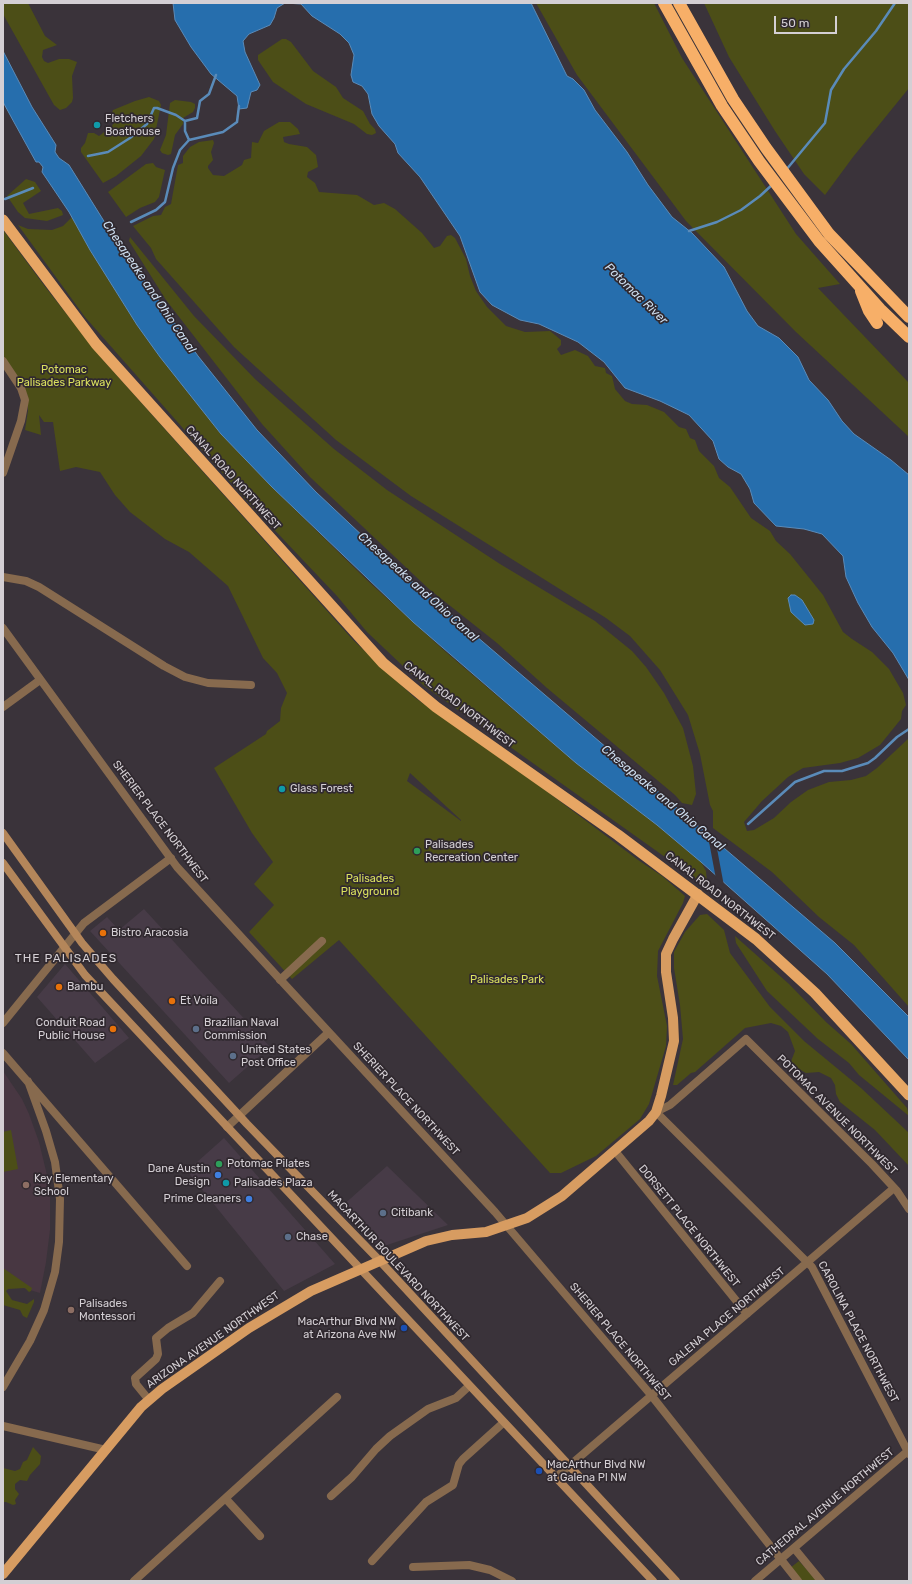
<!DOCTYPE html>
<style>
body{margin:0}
#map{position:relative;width:912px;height:1584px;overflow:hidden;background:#3a333a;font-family:Rubik,sans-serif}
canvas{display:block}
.frame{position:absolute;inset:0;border:4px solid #d4cfd4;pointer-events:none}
.scale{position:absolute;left:774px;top:16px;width:63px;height:18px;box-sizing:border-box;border:2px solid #d4cfd4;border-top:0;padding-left:5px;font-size:12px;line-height:14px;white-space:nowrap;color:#d4cfd4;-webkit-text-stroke:3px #30292f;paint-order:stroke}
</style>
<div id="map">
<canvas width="912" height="1584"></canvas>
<div class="frame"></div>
<div class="scale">50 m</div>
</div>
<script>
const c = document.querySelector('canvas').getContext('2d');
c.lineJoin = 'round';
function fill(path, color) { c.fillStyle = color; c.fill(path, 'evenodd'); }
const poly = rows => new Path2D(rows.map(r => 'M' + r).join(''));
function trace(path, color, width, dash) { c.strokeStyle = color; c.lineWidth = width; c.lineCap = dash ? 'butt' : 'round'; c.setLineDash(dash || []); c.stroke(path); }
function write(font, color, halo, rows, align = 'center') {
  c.font = font + ' Rubik,sans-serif'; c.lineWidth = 3.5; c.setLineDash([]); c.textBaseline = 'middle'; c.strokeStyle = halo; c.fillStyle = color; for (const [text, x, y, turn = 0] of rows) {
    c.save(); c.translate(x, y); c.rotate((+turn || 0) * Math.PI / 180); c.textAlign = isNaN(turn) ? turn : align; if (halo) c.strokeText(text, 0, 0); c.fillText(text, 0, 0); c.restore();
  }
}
const built = poly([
 [144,909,270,1047,229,1083,90,931,107,917,119,930],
 [65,964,129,1038,95,1063,37,997],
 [224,1138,335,1264,284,1291,187,1171],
 [387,1166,448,1225,390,1244,384,1246,375,1242,341,1207]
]);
const education = poly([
 [3,1071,22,1099,29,1114,39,1142,47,1175,50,1195,50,1230,46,1262,40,1293,3,1282]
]);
const green = poly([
 [3,3,28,3,45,36,57,45,43,50,42,57,44,61,48,63,59,59,69,59,77,62,72,76,73,98,72,102,66,108,60,110,54,105,3,14],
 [536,3,654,3,682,58,796,234,840,284,818,288,909,383,909,437,796,332,686,221,577,75],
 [704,3,909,3,909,88,853,157,825,195,804,174,775,131,729,57],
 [282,39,286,39,291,42,313,71,336,87,343,98,363,111,370,124,375,129,376,133,372,135,367,134,354,124,306,104,273,82,258,60,258,55],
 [149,97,159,101,161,105,154,139,141,156,116,176,103,183,81,152,81,148,85,143,88,133,94,133,99,136,112,126,114,122,112,113,113,110,135,101],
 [175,100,191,102,195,104,195,108,193,112,183,118,183,124,175,135,171,154,168,155,162,153,160,150,166,135,170,103],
 [279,122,290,122,298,129,300,134,283,137,284,142,289,144,307,147,316,155,318,167,308,172,307,177,315,183,319,192,357,195,374,205,384,203,395,209,422,233,434,248,440,246,447,236,451,235,455,238,466,259,470,276,476,291,487,307,506,326,525,332,550,331,561,340,561,345,557,349,561,355,575,350,588,356,595,366,605,368,606,373,612,376,615,389,625,401,632,404,647,405,664,412,679,427,686,429,690,438,695,440,699,451,714,466,719,478,730,487,751,518,770,531,776,541,790,554,823,595,843,632,852,639,872,652,889,669,903,693,906,705,902,711,901,719,880,745,858,758,840,763,803,768,788,777,762,801,744,822,747,831,754,830,774,818,791,802,808,790,829,782,851,780,866,776,877,768,909,738,909,1007,854,945,819,917,772,872,713,828,713,811,710,805,700,754,688,715,660,670,630,636,606,618,411,496,336,440,234,347,156,259,151,248,133,226,153,216,161,215,165,207,171,204,178,165,183,163,183,156,190,147,199,142,213,140,214,143,211,152,213,160,208,166,208,168,213,175,224,176,242,165,244,160,251,158,252,142,258,143,264,131],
 [153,163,156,167,165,170,159,197,155,202,140,208,126,217,108,192,146,164],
 [26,179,35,182,41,191,23,203,29,214,58,208,62,211,63,215,47,221,25,218,18,212,7,196],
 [72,217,90,250,137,325,160,357,221,434,272,487,369,582,447,653,576,763,657,825,701,862,706,871,707,883,703,884,423,685,367,632,337,596,248,502,85,317,18,225,28,229,52,230,63,226],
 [3,230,46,288,104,361,353,640,414,697,541,787,638,860,662,876,685,896,683,903,658,951,657,976,667,1026,666,1046,649,1104,640,1119,596,1156,561,1173,550,1173,339,940,292,979,249,932,274,905,254,884,273,862,252,833,214,768,266,734,267,731,280,721,281,708,287,693,277,673,263,658,228,586,189,552,165,539,130,512,115,495,100,472,76,467,60,471,53,422,44,422,39,415,41,435,25,430,28,411,28,396,3,355],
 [410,773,461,820,461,821,407,781],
 [130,237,194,316,255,379,334,449,387,490,500,564,595,621,632,651,646,667,664,693,683,728,693,766,696,794,692,805,682,803,675,795,547,688,497,643,429,589,310,477,262,424,166,300,129,241],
 [707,914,724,930,730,953,770,1007,804,1041,861,1088,909,1133,909,1166,875,1130,840,1102,836,1094,835,1085,831,1078,819,1072,806,1073,790,1064,795,1051,788,1032,781,1026,771,1023,745,1028,695,1072,691,1073,677,1085,673,1085,683,1039,680,1005,674,968,674,952,685,932,700,915],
 [735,936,789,984,826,1022,851,1044,907,1108,909,1116,859,1075,849,1063,818,1039,767,991,736,943],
 [11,1130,18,1169,3,1172,3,1132],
 [3,1268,32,1288,31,1291,29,1292,25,1288,8,1289,6,1291,12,1300,27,1304,34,1299,34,1302,27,1318,23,1316,20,1310,3,1305],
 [33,1447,41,1456,40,1464,30,1475,27,1481,20,1480,15,1484,15,1489,19,1494,15,1500,16,1504,13,1505,6,1502,3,1502,3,1468,15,1471,20,1469,23,1462,27,1460],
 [799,1561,817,1581,802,1581,790,1568]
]);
const water = poly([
 [173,3,531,3,567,76,573,79,584,90,595,110,627,152,648,185,672,217,692,233,724,267,747,311,758,326,779,338,798,357,809,380,828,400,842,421,854,434,891,460,909,475,909,680,893,653,872,627,858,603,846,577,843,556,822,534,804,529,776,526,754,503,750,489,741,474,728,467,719,459,713,441,689,415,660,401,625,388,604,362,578,342,539,324,520,320,492,305,480,292,460,236,420,177,398,153,395,144,379,126,372,114,368,94,362,86,353,82,351,75,354,55,349,43,340,34,312,16,301,4,285,3,277,8,274,18,270,25,249,34,243,41,245,52,260,85,257,90,251,92,247,108,239,109,237,96,211,74,191,47,175,20,173,3],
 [3,51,32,107,56,145,55,152,59,158,69,165,112,234,198,356,257,430,316,492,400,571,835,943,909,1017,909,1060,827,974,701,862,657,825,576,763,413,622,272,487,221,434,160,357,137,325,90,250,69,212,42,172,43,167,39,162,36,162,15,124,3,102,3,51],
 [791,595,795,595,802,600,814,620,813,624,805,625,791,612,788,598,791,595]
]);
const pier = poly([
 [707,831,715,838,724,886,716,879]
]);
const stream = poly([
 [185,121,185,131,189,140],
 [88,156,108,152,130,138,147,124,154,108,157,108,176,115,185,121,197,118,200,101,209,94,216,75],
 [786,170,825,123,831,90,844,69,876,31,895,3],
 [5,199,33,188],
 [131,222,156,210,165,202,173,168,180,150,189,140,223,132,237,122,239,106],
 [689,231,717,222,741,210,760,196,773,184],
 [748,824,795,782,824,771,842,771,868,763,875,758,897,737,909,729]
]);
const minor = poly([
 [3,361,21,388,25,400,21,421,3,473],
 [3,577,26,581,39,587,164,666,185,677,208,683,251,685],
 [3,628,177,867,276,975,495,1212,651,1395,798,1581],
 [3,707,40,680],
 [280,980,322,941],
 [3,1023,84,923,171,858],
 [3,1053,187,1266],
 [227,1127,328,1033],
 [615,1151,747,1314],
 [909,1209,897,1191,872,1164,746,1039,670,1105,656,1112,812,1267,909,1454],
 [3,1387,30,1341,44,1310,55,1272,59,1242,60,1199,55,1162,46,1131,28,1081],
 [149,1400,136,1384,135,1378,156,1359,158,1354,156,1338,168,1328,193,1313,220,1281],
 [3,1426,106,1450],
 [555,1478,894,1188],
 [331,1496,352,1477,376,1449,390,1436,428,1409,456,1398,469,1386],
 [226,1499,260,1536],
 [794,1548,821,1581],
 [372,1561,426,1502,453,1485,459,1464,463,1459,503,1423],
 [413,1567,469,1565,490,1570,512,1581],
 [134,1581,337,1397],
 [755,1581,909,1450]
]);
const secondary = poly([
 [3,833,82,943,113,979,247,1124,379,1260,676,1581],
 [3,863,85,975,653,1581]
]);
const primary = poly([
 [3,1574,141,1407,162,1389,249,1328,311,1291,426,1241,452,1235,486,1232,527,1218,562,1196,649,1121,656,1112,661,1096,674,1041,673,1018,666,972,666,954,673,939,698,894]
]);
const trunk = poly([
 [3,220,96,344,383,663,436,707,618,835,756,939,815,993,909,1095]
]);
const motorway = poly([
 [664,3,722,106,759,161,819,241,880,309,909,337],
 [679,3,733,99,766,148,829,234,909,317],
 [861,291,869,311,877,323]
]);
const markers = [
 [97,125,4,"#0f9aa8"],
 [282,789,4,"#0f9aa8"],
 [417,851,4,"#2e9e5b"],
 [103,933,4,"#e8710a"],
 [59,987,4,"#e8710a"],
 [172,1001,4,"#e8710a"],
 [113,1029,4,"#e8710a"],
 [196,1029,4,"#5c6f8a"],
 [233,1056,4,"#5c6f8a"],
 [219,1164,4,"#2e9e5b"],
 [218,1175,4,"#3f7fe0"],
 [226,1183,4,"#0f9aa8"],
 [26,1185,4,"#8d6e63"],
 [249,1199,4,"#3f7fe0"],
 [383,1213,4,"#5c6f8a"],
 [288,1237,4,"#5c6f8a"],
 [71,1310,4,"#8d6e63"],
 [404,1328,4,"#1a4fb4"],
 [539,1471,4,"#1a4fb4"]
];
const poiNames = [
 ["Fletchers",105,119],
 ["Boathouse",105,132],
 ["Glass Forest",290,789],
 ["Palisades",425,845],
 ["Recreation Center",425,858],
 ["Bistro Aracosia",111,933],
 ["Bambu",67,987],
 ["Et Voila",180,1001],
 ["Conduit Road",105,1023,"right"],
 ["Public House",105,1036,"right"],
 ["Brazilian Naval",204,1023],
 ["Commission",204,1036],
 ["United States",241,1050],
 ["Post Office",241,1063],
 ["Potomac Pilates",227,1164],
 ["Dane Austin",210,1169,"right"],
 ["Design",210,1182,"right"],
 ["Key Elementary",34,1179],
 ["School",34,1192],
 ["Palisades Plaza",234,1183],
 ["Prime Cleaners",241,1199,"right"],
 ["Citibank",391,1213],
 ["Chase",296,1237],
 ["Palisades",79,1304],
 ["Montessori",79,1317],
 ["MacArthur Blvd NW",396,1322,"right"],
 ["at Arizona Ave NW",396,1335,"right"],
 ["MacArthur Blvd NW",547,1465],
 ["at Galena Pl NW",547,1478]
];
const parkNames = [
 ["Potomac",64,370],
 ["Palisades Parkway",64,383],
 ["Palisades",370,879],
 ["Playground",370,892],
 ["Palisades Park",507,980]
];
const streetNames = [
 ["CANAL ROAD NORTHWEST",233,478,48],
 ["CANAL ROAD NORTHWEST",459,705,37],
 ["SHERIER PLACE NORTHWEST",160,822,53],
 ["CANAL ROAD NORTHWEST",720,896,38],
 ["SHERIER PLACE NORTHWEST",406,1099,47],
 ["POTOMAC AVENUE NORTHWEST",837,1115,45],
 ["DORSETT PLACE NORTHWEST",689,1226,51],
 ["MACARTHUR BOULEVARD NORTHWEST",398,1266,47],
 ["GALENA PLACE NORTHWEST",727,1317,-40],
 ["CAROLINA PLACE NORTHWEST",858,1332,62],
 ["ARIZONA AVENUE NORTHWEST",213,1340,-35],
 ["SHERIER PLACE NORTHWEST",620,1342,50],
 ["CATHEDRAL AVENUE NORTHWEST",825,1507,-40]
];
const waterNames = [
 ["Chesapeake and Ohio Canal",149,287,56],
 ["Potomac River",636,294,44],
 ["Chesapeake and Ohio Canal",418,587,42],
 ["Chesapeake and Ohio Canal",663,798,40]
];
const neighbourhoodNames = [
 ["THE PALISADES",66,959]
];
fill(built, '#473b47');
fill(education, '#483742');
fill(green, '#4c4e17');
fill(water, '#266ead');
trace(water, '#5a8bb9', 1);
fill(pier, '#3a333a');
trace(stream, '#5a8bb9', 2.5);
trace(minor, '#876a4e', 8);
trace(secondary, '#b4865a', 8);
trace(primary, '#d79c61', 10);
trace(trunk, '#e7a664', 11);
trace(motorway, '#f7af68', 12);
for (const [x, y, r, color] of markers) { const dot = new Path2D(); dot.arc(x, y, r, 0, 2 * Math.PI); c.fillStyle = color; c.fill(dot); trace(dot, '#30292f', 1.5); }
write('11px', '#d4cfd4', '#30292f', poiNames, 'left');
write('11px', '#dae05e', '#30292f', parkNames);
write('11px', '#d4cfd4', '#30292f', streetNames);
write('italic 12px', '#cedff1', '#30292f', waterNames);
c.letterSpacing = '1px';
write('12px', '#d4cfd4', '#30292f', neighbourhoodNames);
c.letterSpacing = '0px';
</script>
